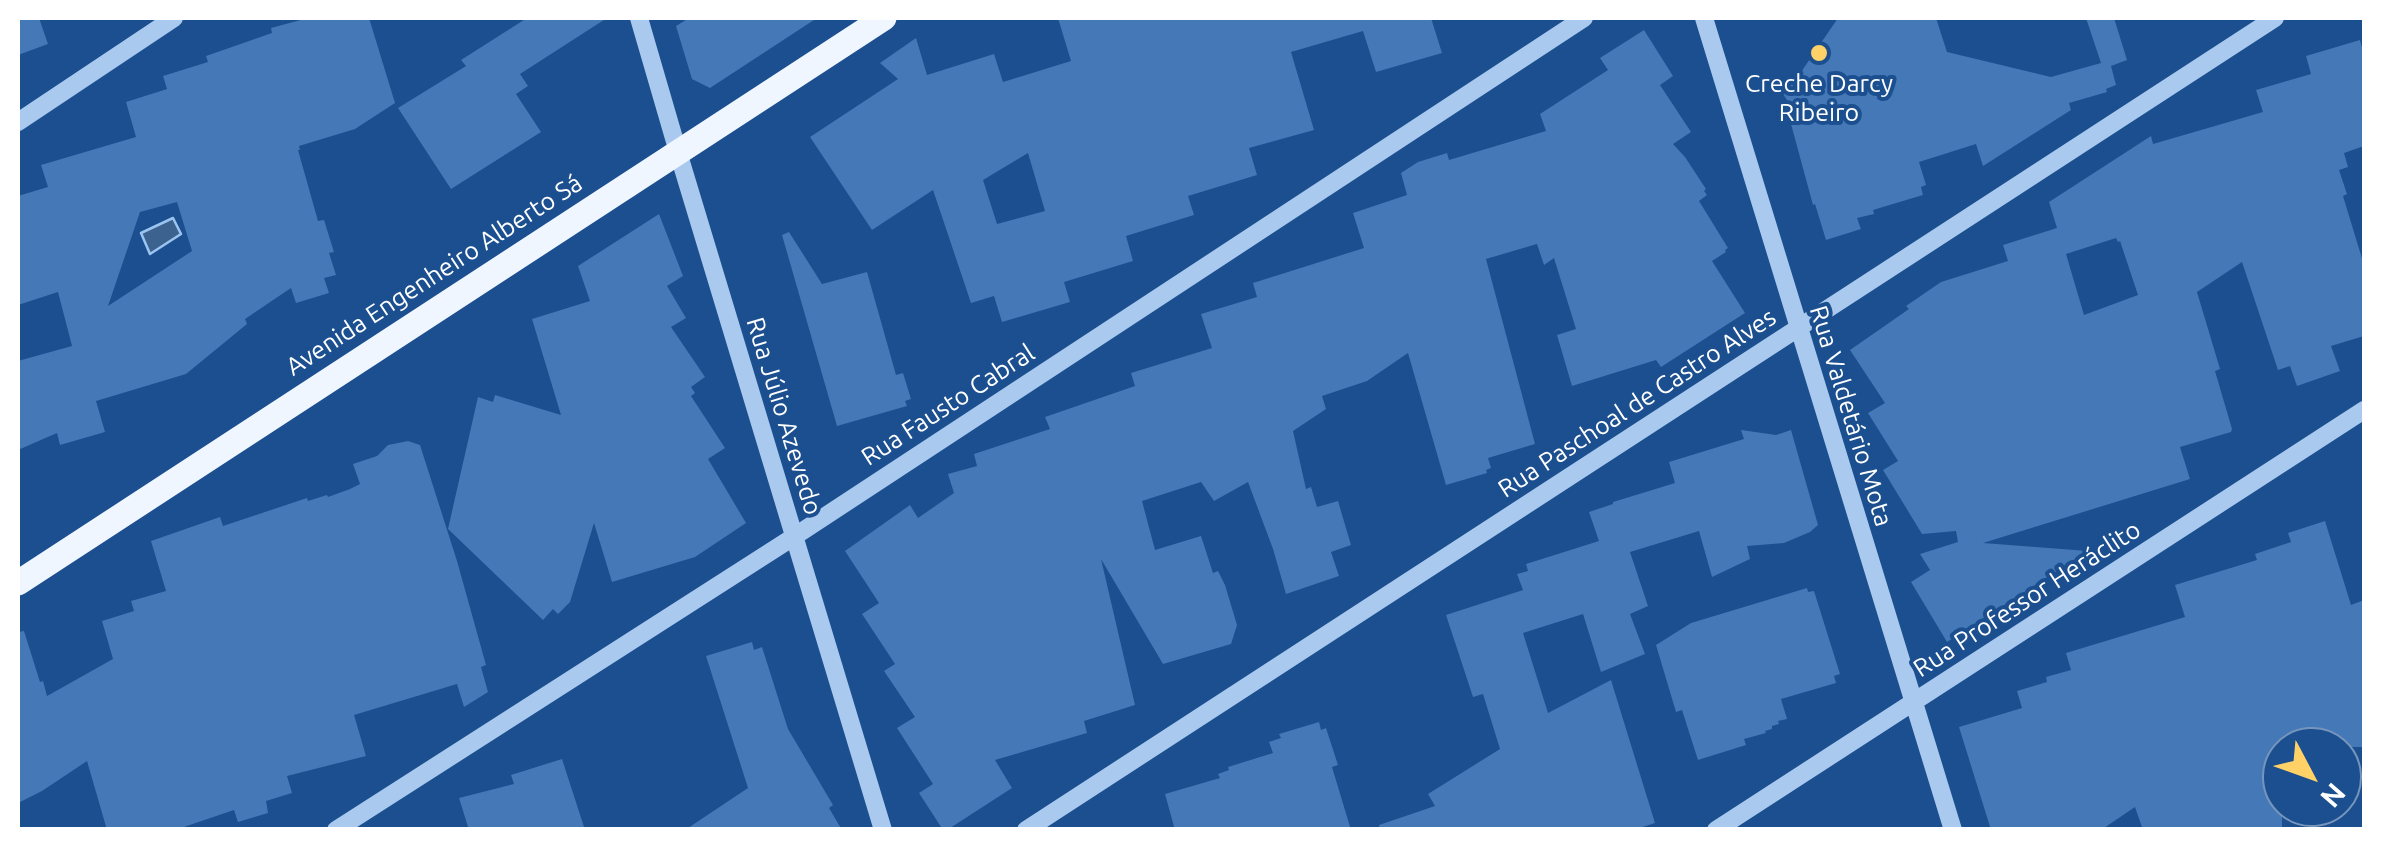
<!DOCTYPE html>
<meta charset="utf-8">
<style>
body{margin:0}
#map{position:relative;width:2382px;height:847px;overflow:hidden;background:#1b4f8f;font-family:Ubuntu,sans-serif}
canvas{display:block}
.frame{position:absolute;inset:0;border:20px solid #fff;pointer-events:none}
.north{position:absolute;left:2262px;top:727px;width:100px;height:100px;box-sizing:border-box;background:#1b4f8f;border:2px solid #7695bc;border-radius:50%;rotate:131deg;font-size:28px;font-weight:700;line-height:40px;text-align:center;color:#fff}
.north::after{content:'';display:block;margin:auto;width:35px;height:45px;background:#ffd166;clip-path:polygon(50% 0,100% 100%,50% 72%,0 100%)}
</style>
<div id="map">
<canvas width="2382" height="847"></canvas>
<div class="frame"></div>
<div class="north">N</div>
</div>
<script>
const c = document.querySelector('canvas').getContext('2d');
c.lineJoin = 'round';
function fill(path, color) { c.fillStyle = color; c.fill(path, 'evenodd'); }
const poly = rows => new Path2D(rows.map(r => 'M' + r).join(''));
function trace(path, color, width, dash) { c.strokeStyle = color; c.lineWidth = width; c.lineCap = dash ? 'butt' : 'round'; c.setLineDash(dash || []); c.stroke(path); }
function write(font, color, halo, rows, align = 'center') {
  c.font = font + ' Ubuntu,sans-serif'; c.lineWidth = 8; c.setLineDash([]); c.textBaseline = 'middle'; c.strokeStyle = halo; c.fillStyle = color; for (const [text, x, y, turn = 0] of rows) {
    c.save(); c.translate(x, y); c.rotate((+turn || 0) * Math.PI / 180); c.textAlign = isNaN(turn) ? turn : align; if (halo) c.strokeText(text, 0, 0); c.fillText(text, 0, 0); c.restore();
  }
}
const water = poly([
 [173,218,181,234,150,254,141,233,173,218]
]);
const building = poly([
 [18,18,39,18,48,44,18,55],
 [308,18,369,18,395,103,355,129,299,146,300,150,298,150,318,221,324,220,334,252,329,253,336,275,324,278,329,293,296,303,291,288,245,319,247,324,186,374,96,401,105,432,60,445,57,433,18,450,18,361,72,346,58,292,18,305,18,196,48,187,41,165,136,137,126,102,167,89,163,76,208,62,206,56,272,33,271,28],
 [177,202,192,251,108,306,140,212],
 [527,18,607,18,520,74,528,86,516,94,541,132,451,189,398,108,466,66,461,60],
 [689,18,817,18,710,88,692,79,676,26],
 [1058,18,1431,18,1442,53,1376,72,1363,31,1291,52,1314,130,1249,148,1257,175,1188,196,1194,215,1126,236,1133,261,1064,282,1070,302,1002,322,994,296,971,303,933,190,872,230,810,137,898,79,880,63,916,38,927,75,994,54,1003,82,1071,61],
 [1028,153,1045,211,997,224,983,180],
 [1838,18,1936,18,1947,52,2051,77,2101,63,2086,18,2114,18,2127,60,2111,66,2116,85,2106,89,2107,92,2069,103,2071,110,1983,166,1976,144,1919,162,1926,185,1921,187,1923,195,1873,210,1874,214,1857,218,1861,229,1826,240,1815,204,1813,205,1791,124,1800,121,1780,89,1799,75],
 [1644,30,1673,76,1660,85,1691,132,1673,144,1685,157,1706,189,1704,191,1707,195,1699,201,1728,248,1725,250,1726,252,1712,261,1745,313,1661,367,1656,360,1572,386,1557,335,1576,329,1554,258,1544,265,1537,244,1486,259,1535,444,1488,458,1491,468,1486,470,1487,473,1446,485,1408,353,1367,381,1322,396,1326,409,1293,431,1306,489,1311,487,1317,507,1338,501,1351,545,1331,552,1339,576,1286,594,1273,549,1248,482,1214,501,1201,482,1142,501,1155,550,1201,536,1213,573,1218,571,1225,585,1237,625,1231,644,1163,664,1101,559,1135,705,1084,721,1087,733,995,760,1012,788,947,830,943,830,919,793,933,784,897,728,915,717,884,671,895,664,862,614,879,603,845,551,910,505,918,518,954,493,948,474,977,466,974,454,1050,429,1045,417,1135,386,1131,373,1212,348,1201,314,1257,297,1253,283,1364,248,1353,213,1407,195,1401,173,1418,162,1447,153,1449,160,1546,131,1540,114,1608,70,1600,58],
 [2360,40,2364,55,2364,146,2344,153,2348,167,2339,170,2347,194,2343,196,2364,265,2364,336,2331,346,2340,371,2297,386,2290,366,2278,370,2242,262,2197,292,2220,369,2215,371,2232,429,2231,432,2180,447,2190,479,1983,543,2088,551,1947,642,1911,582,1930,570,1920,554,1958,542,1956,531,1922,534,1883,470,1898,461,1868,413,1885,403,1850,350,1909,309,1906,306,1941,282,2008,261,2003,245,2057,228,2049,202,2151,136,2153,144,2263,112,2256,90,2311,74,2306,56],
 [2116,238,2118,242,2120,241,2138,295,2084,315,2066,254],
 [659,214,683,276,667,286,686,318,671,327,705,377,691,387,695,393,691,396,725,448,708,459,746,523,695,557,612,582,594,523,570,602,558,614,553,609,543,620,448,529,478,397,493,402,495,395,561,415,532,319,590,301,578,266],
 [789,232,822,284,867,272,896,375,903,373,911,399,905,401,907,406,837,426,782,235],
 [1741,430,1776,435,1791,430,1818,525,1810,532,1784,543,1747,546,1750,559,1712,577,1699,531,1630,552,1648,606,1630,614,1645,654,1601,672,1583,614,1523,633,1548,713,1611,680,1655,823,1633,830,1380,830,1379,825,1435,806,1428,794,1500,749,1483,694,1473,697,1446,615,1523,590,1517,574,1528,571,1526,564,1599,541,1589,512,1613,504,1613,502,1675,483,1669,462,1744,439],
 [408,441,420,445,457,561,486,665,481,667,488,692,464,707,457,684,354,715,366,756,287,776,292,793,266,801,268,813,238,822,234,810,175,830,107,830,87,761,42,791,18,803,18,632,24,631,40,682,43,681,47,696,113,659,102,621,134,611,131,601,166,591,151,541,220,517,223,526,307,498,308,501,327,495,328,497,350,489,360,484,353,464,377,456,388,445],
 [2325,521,2351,605,2364,600,2364,747,2282,747,2282,830,2143,830,2135,807,2101,830,1991,830,1959,727,2022,708,2017,691,2047,682,2046,677,2071,670,2066,653,2185,617,2175,585,2257,560,2255,554,2291,542,2288,533],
 [1807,588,1808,592,1814,591,1840,674,1834,676,1836,683,1781,699,1787,719,1778,721,1779,724,1772,726,1772,729,1765,731,1766,733,1744,739,1746,745,1698,760,1682,710,1676,712,1656,645,1691,623],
 [752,642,754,650,762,647,788,729,833,805,829,808,842,830,685,830,748,788,706,656],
 [1319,722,1321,730,1326,728,1338,765,1332,767,1351,830,1175,830,1165,794,1220,778,1218,774,1229,770,1228,767,1273,753,1269,742,1281,738,1279,734],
 [562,759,585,830,469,830,459,798,514,784,511,775]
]);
const minor = poly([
 [639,18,678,152,883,830],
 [1704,18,1953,830],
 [18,122,174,18],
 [336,830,795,536,1584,18],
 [1026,830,2275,18],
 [1716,830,2364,410]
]);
const major = poly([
 [18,583,884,18]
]);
const markers = [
 [1819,53,10,"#ffd166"]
];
const poiNames = [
 ["Creche Darcy",1819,84],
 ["Ribeiro",1819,113]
];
const streetNames = [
 ["Avenida Engenheiro Alberto Sá",434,275,-33],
 ["Rua Paschoal de Castro Alves",1637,403,-33],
 ["Rua Fausto Cabral",948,405,-33],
 ["Rua Júlio Azevedo",784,416,73],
 ["Rua Valdetário Mota",1851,416,73],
 ["Rua Professor Heráclito",2027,599,-33]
];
fill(water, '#3c6290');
trace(water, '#9cc4f0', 2.5);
fill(building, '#4478b7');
trace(minor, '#a9c9ee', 18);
trace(major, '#f0f6ff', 25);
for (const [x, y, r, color] of markers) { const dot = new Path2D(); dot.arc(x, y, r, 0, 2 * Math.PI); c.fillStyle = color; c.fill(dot); trace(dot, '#1b4f8f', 4); }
write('25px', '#fff', '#1b4f8f', poiNames);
write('25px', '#fff', '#1b4f8f', streetNames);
</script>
